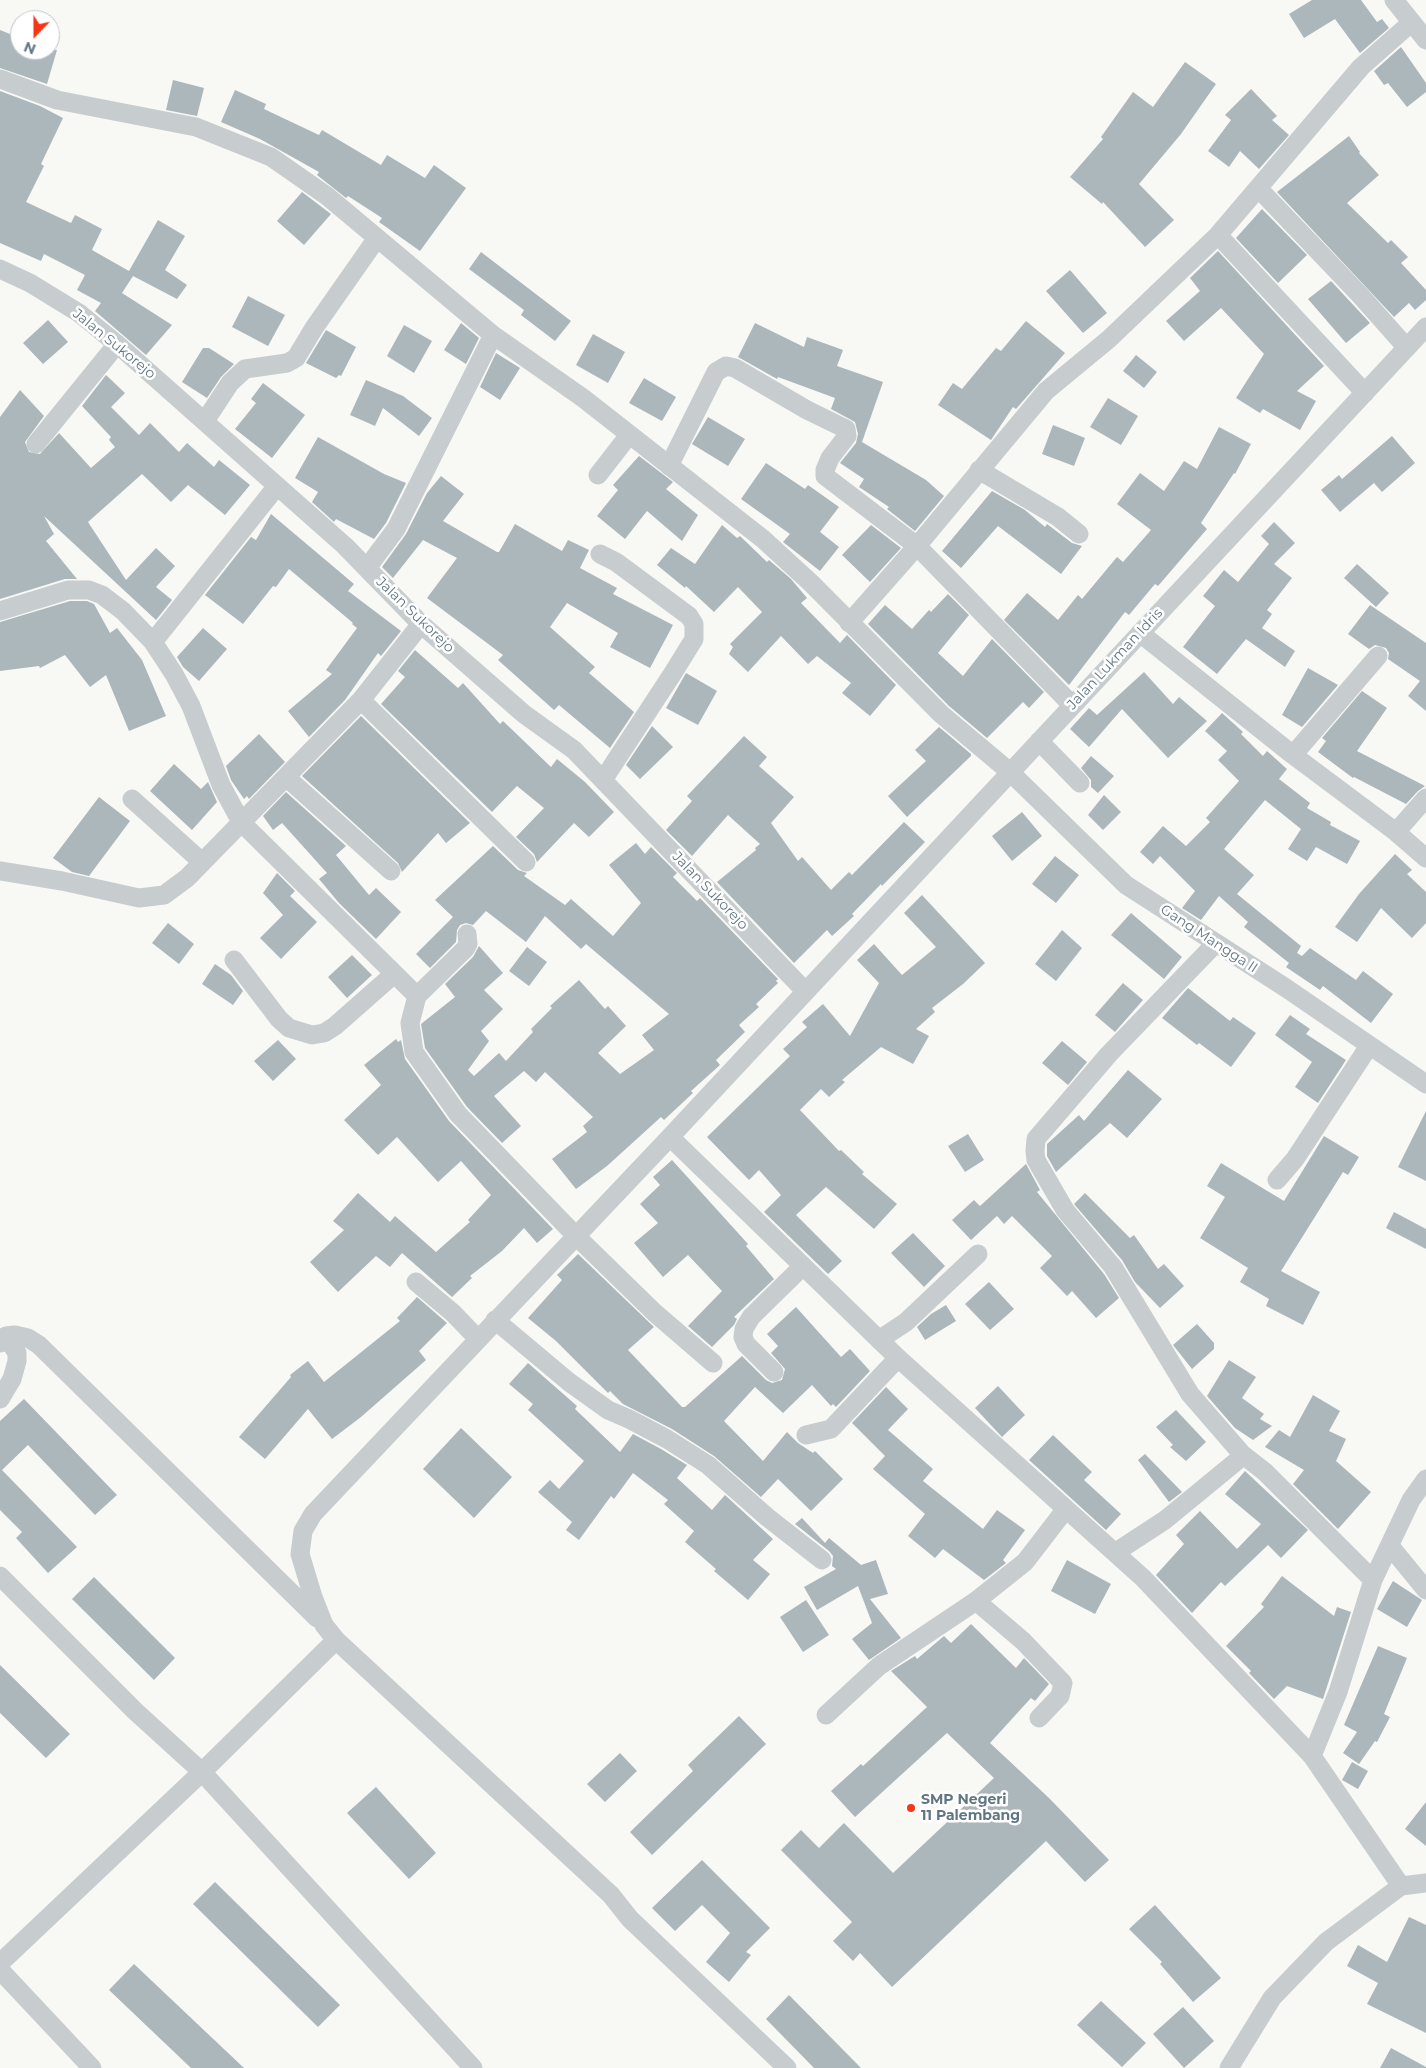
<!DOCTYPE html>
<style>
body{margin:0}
#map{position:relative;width:1426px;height:2068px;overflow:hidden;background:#f8f8f5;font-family:Montserrat,sans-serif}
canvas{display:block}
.north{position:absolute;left:10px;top:10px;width:50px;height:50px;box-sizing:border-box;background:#fff;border:1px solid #bfc9cd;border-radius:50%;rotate:202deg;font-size:14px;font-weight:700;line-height:20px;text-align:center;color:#607783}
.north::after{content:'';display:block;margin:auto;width:18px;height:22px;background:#f63617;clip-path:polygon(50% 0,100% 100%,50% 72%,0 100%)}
</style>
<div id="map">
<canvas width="1426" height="2068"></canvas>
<div class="north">N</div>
</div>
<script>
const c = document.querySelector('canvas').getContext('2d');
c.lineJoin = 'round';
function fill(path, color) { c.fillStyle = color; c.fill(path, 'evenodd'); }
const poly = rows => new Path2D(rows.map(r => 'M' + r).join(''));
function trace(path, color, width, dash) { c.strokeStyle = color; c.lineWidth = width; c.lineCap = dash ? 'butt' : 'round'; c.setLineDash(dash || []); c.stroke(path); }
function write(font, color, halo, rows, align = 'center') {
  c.font = font + ' Montserrat,sans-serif'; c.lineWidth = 5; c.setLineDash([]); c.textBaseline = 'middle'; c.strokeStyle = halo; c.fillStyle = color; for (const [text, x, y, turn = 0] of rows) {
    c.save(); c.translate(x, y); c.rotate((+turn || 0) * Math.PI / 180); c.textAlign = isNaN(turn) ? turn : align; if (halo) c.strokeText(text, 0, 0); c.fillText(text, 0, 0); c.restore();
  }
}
const building = poly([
 [1312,0,1361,0,1377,22,1382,19,1389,28,1360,53,1335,19,1304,38,1289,14],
 [0,30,20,38,20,50,57,50,47,84,0,68],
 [1401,47,1426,83,1426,92,1407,107,1388,83,1384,85,1374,71],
 [1185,62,1216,84,1181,134,1139,184,1174,220,1145,247,1103,202,1102,204,1070,177,1103,139,1101,137,1133,92,1153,107],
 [173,80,204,88,197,116,166,110],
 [1251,89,1277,116,1272,120,1289,135,1259,169,1240,151,1229,167,1208,151,1231,120,1225,115],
 [235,90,266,104,264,109,319,135,322,130,381,165,387,155,425,178,434,165,466,188,420,251,379,222,382,218,348,196,346,198,317,175,319,172,260,139,221,122],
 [0,91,40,106,63,118,41,164,44,166,26,202,71,223,75,215,102,229,92,250,129,271,158,220,185,236,165,270,187,285,177,299,133,276,122,293,172,325,146,355,95,311,101,303,77,290,85,275,44,254,41,261,0,243],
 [1349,136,1360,152,1359,153,1379,175,1347,203,1388,243,1391,240,1408,257,1401,263,1426,290,1426,300,1415,310,1409,303,1394,317,1277,192],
 [302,192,331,214,304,245,277,221],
 [1262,209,1307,255,1278,283,1236,238],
 [1218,251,1324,366,1297,391,1316,401,1300,430,1263,409,1260,413,1236,398,1264,354,1221,308,1184,341,1166,321,1200,291,1190,278],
 [481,252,571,321,555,341,521,315,524,310,469,269],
 [1070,270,1107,313,1083,333,1046,291],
 [1331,281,1370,323,1346,343,1308,299],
 [248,296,285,315,268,346,232,327],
 [48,320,68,342,43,364,23,343],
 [1026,321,1065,353,1016,409,1013,407,991,440,938,405,953,383,962,389,996,348,1001,351],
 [461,323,479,338,466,364,444,350],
 [755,323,804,347,807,337,843,350,837,366,883,382,862,442,926,480,944,496,915,531,887,509,889,507,859,487,864,479,840,463,856,443,858,434,855,422,831,409,835,398,778,377,777,379,738,357],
 [404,325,432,341,414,373,387,356],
 [326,330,356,347,341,376,339,375,336,378,306,363],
 [593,334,625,352,608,383,576,365],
 [203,348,209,348,234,364,221,377,207,398,182,382],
 [496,353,520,368,500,400,480,387],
 [1136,355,1157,372,1144,388,1123,371],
 [106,375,125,393,111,407,139,435,150,423,179,452,187,443,214,467,219,460,250,485,225,515,188,485,171,502,142,474,88,522,126,580,156,548,175,566,156,587,172,600,156,620,44,516,54,534,46,541,77,579,65,579,0,599,0,417,20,390,44,416,25,442,29,452,40,454,59,433,91,468,115,447,109,440,111,437,82,406],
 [644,378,676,397,662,421,629,403],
 [366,380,403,396,432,418,419,436,383,408,375,426,350,415],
 [263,383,305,415,272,458,235,429,256,403,251,399],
 [1108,398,1138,416,1121,445,1090,427],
 [708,417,745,439,728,466,692,444],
 [1053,425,1085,438,1074,466,1042,454],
 [1219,427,1251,444,1235,474,1234,473,1201,523,1207,529,1158,586,1155,584,1129,615,1125,612,1069,685,1004,620,1027,593,1058,620,1078,595,1082,599,1117,557,1123,562,1151,530,1117,504,1140,473,1164,491,1184,461,1197,469],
 [1392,436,1415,463,1382,492,1374,483,1340,512,1321,490,1339,475,1342,479],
 [318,437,384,474,406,483,386,523,374,539,336,519,334,522,312,502,318,492,295,478],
 [639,456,673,482,666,489,698,515,682,541,647,511,625,539,597,516,618,490,613,485],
 [766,463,805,489,808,485,839,507,820,532,839,547,820,571,783,542,790,534,741,499],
 [441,476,464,494,443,521,497,552,499,552,515,524,562,551,568,540,589,550,580,568,617,588,613,594,673,625,650,668,610,647,618,633,567,603,550,627,595,667,589,673,634,712,610,748,559,705,554,710,498,660,503,655,427,598,457,558,423,540,393,578,382,567,406,534,427,493],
 [992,491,1025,510,1045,527,1047,524,1072,543,1082,546,1061,574,998,526,961,568,942,551],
 [271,514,354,584,348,591,401,631,381,656,378,653,345,700,309,737,288,711,332,674,326,670,357,628,352,624,353,623,289,569,276,587,273,586,243,624,205,595,251,537,256,540],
 [1274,522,1295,543,1274,564,1292,578,1267,610,1272,614,1262,628,1295,651,1285,667,1246,639,1217,674,1183,647,1215,606,1203,596,1224,570,1238,582,1269,544,1261,536],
 [722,525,737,538,740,536,767,562,769,560,791,579,807,598,801,603,840,643,847,635,896,685,870,716,842,693,851,683,817,656,808,664,781,636,748,672,729,654,733,647,730,644,762,612,738,587,714,612,686,586,685,588,657,565,671,548,695,564],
 [871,525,901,548,870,582,842,555],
 [1357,564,1389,593,1376,607,1344,578],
 [948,594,969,615,938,653,963,676,992,639,1044,692,1029,708,1023,702,987,738,949,706,868,624,885,605,912,629,929,610,931,612],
 [70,601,87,601,94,604,110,633,117,628,142,660,166,716,129,731,106,675,90,687,65,655,40,668,39,666,0,671,0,622],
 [1370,605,1426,643,1426,711,1408,696,1420,681,1388,659,1389,653,1386,648,1375,645,1369,649,1348,634],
 [203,628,227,649,199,681,183,667,177,657],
 [415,650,458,688,463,683,500,724,503,721,551,767,557,759,585,782,614,812,589,837,574,823,537,862,534,854,516,837,544,808,517,786,492,812,381,704,405,677,398,671],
 [1308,668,1338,685,1302,727,1282,715],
 [1144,672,1173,704,1179,697,1207,721,1168,758,1122,709,1089,747,1070,729,1089,708,1097,715],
 [686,673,717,691,698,725,666,708],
 [1362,691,1387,708,1357,751,1425,786,1418,791,1406,804,1354,777,1353,778,1318,752,1326,741,1322,738],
 [1222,713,1243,732,1241,734,1263,756,1267,751,1287,769,1279,779,1310,803,1307,808,1331,822,1330,825,1360,841,1347,864,1316,847,1307,861,1288,849,1301,829,1265,800,1224,849,1254,875,1237,894,1301,946,1297,953,1302,956,1310,948,1356,980,1363,971,1393,994,1371,1023,1323,986,1320,990,1286,967,1289,963,1244,927,1248,922,1219,896,1201,920,1182,908,1195,891,1160,856,1153,864,1140,852,1163,826,1186,846,1210,822,1206,818,1239,781,1218,760,1227,751,1205,731],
 [361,716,470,823,446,843,438,833,402,872,398,863,302,776],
 [652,726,673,747,640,779,626,765],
 [939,727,971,754,971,756,907,817,888,796,926,761,915,750],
 [259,734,285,762,249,799,247,796,244,799,231,780,226,766],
 [744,736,767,757,759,766,794,797,771,823,798,861,802,857,831,890,849,872,852,875,904,822,925,842,882,886,881,884,852,914,854,916,832,936,827,930,794,963,717,882,756,850,755,848,760,844,728,815,692,856,666,830,692,801,687,796],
 [1091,756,1114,776,1098,793,1091,787,1091,780,1081,768],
 [174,764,201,789,208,782,217,802,192,830,150,791],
 [286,792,346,846,336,855,369,895,376,888,401,912,376,939,339,903,319,879,327,873,282,823,273,830,263,816],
 [1104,795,1121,812,1103,830,1088,815],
 [99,797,130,821,89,876,72,872,53,858],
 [1022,812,1042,836,1012,861,992,836],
 [636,843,645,854,651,847,677,873,673,877,697,901,700,898,778,979,776,981,778,983,756,1004,759,1007,739,1025,745,1032,716,1060,720,1065,691,1091,693,1093,664,1120,661,1117,607,1166,576,1189,552,1159,587,1132,583,1126,593,1117,545,1072,536,1082,524,1071,494,1096,521,1126,502,1143,467,1107,425,1048,421,1024,455,997,445,984,473,957,479,946,503,973,484,990,503,1009,481,1031,489,1041,468,1070,474,1076,499,1053,506,1061,533,1032,531,1029,552,1008,550,1006,579,980,605,1009,608,1006,626,1026,598,1053,620,1074,654,1050,642,1035,669,1014,586,944,581,949,545,916,526,942,486,911,473,925,466,923,460,925,457,930,456,942,430,968,416,954,453,917,435,900,493,846,518,870,527,873,524,876,565,905,571,899,613,936,641,903,609,865],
 [1395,854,1412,870,1407,874,1426,892,1426,923,1412,938,1381,908,1357,942,1335,927,1359,894],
 [1055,856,1079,875,1056,903,1032,884],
 [277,873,295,891,290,896,317,922,281,959,260,938,283,915,263,893],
 [922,895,985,963,963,984,932,1008,935,1012,916,1029,929,1036,913,1064,881,1047,842,1080,845,1082,829,1097,821,1089,800,1110,839,1151,841,1150,864,1172,862,1174,897,1204,874,1229,826,1187,796,1215,842,1261,828,1274,764,1212,781,1195,759,1170,749,1180,707,1137,790,1056,783,1049,807,1027,802,1022,823,1004,850,1036,879,983,857,960,874,944,902,975,936,947,904,913],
 [1131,913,1182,957,1164,979,1111,935],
 [168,923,194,944,179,964,152,943],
 [1062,930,1082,948,1056,981,1035,964],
 [527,947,547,962,529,986,509,971],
 [352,955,372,975,347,998,328,977],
 [215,964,231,975,243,991,233,1005,202,984],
 [1123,983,1143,1000,1115,1032,1095,1015],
 [1188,988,1230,1021,1233,1017,1256,1033,1231,1067,1199,1043,1197,1045,1162,1018],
 [1290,1015,1310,1029,1306,1034,1346,1060,1318,1103,1295,1087,1312,1062,1275,1035],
 [396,1039,398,1042,401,1040,405,1059,449,1121,553,1229,537,1243,524,1228,502,1251,470,1276,472,1278,452,1297,402,1253,390,1267,376,1256,338,1292,310,1262,344,1230,333,1221,358,1193,390,1222,395,1216,436,1252,470,1222,468,1220,491,1195,461,1161,438,1182,397,1137,378,1155,344,1120,381,1085,364,1065],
 [278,1040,296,1059,273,1081,254,1061],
 [1062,1041,1087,1062,1068,1085,1042,1063],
 [1128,1070,1162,1099,1127,1138,1110,1123,1056,1172,1047,1156,1047,1144,1079,1115,1084,1121],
 [1426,1111,1426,1181,1398,1167],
 [968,1134,984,1160,965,1172,948,1146],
 [1324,1136,1359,1157,1348,1175,1343,1172,1281,1271,1320,1292,1303,1325,1266,1306,1269,1299,1240,1282,1248,1268,1200,1238,1225,1197,1207,1186,1221,1163,1284,1201],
 [672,1160,748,1244,746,1246,774,1279,734,1317,737,1319,734,1325,712,1347,688,1326,722,1291,688,1255,663,1277,634,1243,658,1223,640,1204,660,1185,653,1177],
 [1026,1164,1040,1190,1037,1192,1104,1274,1119,1298,1096,1318,1072,1291,1067,1296,1040,1268,1052,1256,1012,1216,1004,1224,997,1216,971,1240,952,1220,974,1200,980,1206],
 [1085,1193,1130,1238,1134,1235,1158,1269,1164,1264,1184,1286,1160,1308,1135,1282,1122,1260,1074,1204],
 [1394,1212,1426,1229,1426,1249,1386,1228],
 [913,1233,945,1266,924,1287,891,1253],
 [578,1254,654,1327,628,1350,682,1407,685,1407,742,1356,766,1380,772,1383,782,1380,785,1369,771,1353,778,1346,767,1334,796,1307,841,1357,850,1349,870,1371,836,1407,833,1404,831,1406,812,1385,783,1413,755,1387,724,1421,763,1461,787,1432,798,1443,813,1453,815,1451,843,1479,811,1511,778,1479,761,1497,714,1456,672,1429,623,1404,610,1391,608,1393,556,1341,528,1318,562,1280,557,1275],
 [989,1282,1014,1309,990,1330,965,1304],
 [417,1297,447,1323,419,1351,426,1360,361,1417,332,1439,308,1409,265,1459,239,1437,291,1377,290,1375,308,1361,324,1382,400,1321,397,1318],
 [946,1305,956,1321,925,1340,917,1327,931,1314],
 [1197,1324,1214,1343,1214,1349,1192,1369,1173,1345],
 [1229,1360,1256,1377,1242,1398,1264,1414,1260,1419,1272,1426,1253,1440,1235,1428,1207,1396],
 [528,1363,577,1406,575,1409,620,1452,633,1434,661,1449,687,1465,677,1478,712,1510,725,1495,773,1539,753,1560,770,1574,748,1600,714,1571,716,1569,685,1542,694,1531,664,1504,668,1500,633,1473,614,1499,611,1496,579,1540,566,1530,572,1522,538,1492,550,1480,559,1489,584,1461,528,1410,533,1404,509,1384],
 [998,1386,1025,1415,1002,1437,975,1408],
 [886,1387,908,1409,888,1430,933,1469,923,1481,983,1529,997,1510,1025,1530,1003,1560,1006,1563,984,1580,943,1549,935,1558,908,1536,925,1514,873,1469,885,1456,852,1423],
 [1313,1395,1340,1411,1329,1431,1346,1439,1336,1461,1371,1492,1338,1529,1293,1484,1304,1470,1265,1447,1279,1430,1290,1437],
 [24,1399,117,1495,95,1515,28,1445,2,1470,77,1547,48,1573,16,1538,22,1532,0,1510,0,1421],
 [1176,1410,1206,1442,1186,1461,1170,1447,1173,1445,1156,1427],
 [461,1428,512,1477,474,1518,423,1469],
 [1053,1435,1092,1472,1084,1480,1121,1514,1106,1530,1029,1460],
 [1145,1454,1182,1492,1169,1502,1138,1460],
 [1245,1471,1308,1530,1281,1558,1268,1545,1225,1586,1221,1582,1192,1613,1156,1575,1184,1544,1176,1535,1200,1511,1237,1549,1261,1524,1225,1494],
 [802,1518,825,1543,829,1538,861,1565,876,1560,888,1594,870,1599,901,1638,869,1660,852,1639,872,1623,858,1586,817,1610,804,1587,836,1569,832,1566,833,1556,829,1551,795,1524],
 [1067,1560,1111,1584,1095,1614,1051,1591],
 [1282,1576,1334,1616,1337,1607,1351,1612,1323,1699,1287,1686,1274,1699,1249,1673,1251,1671,1226,1646,1264,1607,1261,1604],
 [94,1577,175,1658,154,1680,72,1599],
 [1393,1581,1422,1600,1407,1627,1377,1609],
 [806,1600,829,1635,803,1652,780,1617],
 [971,1624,1016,1668,1024,1658,1049,1684,1035,1701,1031,1698,990,1743,1049,1798,1109,1860,1085,1882,1046,1841,892,1987,860,1953,853,1961,833,1941,852,1922,781,1850,801,1830,819,1848,844,1823,893,1873,994,1778,947,1733,855,1817,831,1791,861,1764,863,1766,927,1707,891,1671,915,1656,917,1659,944,1636,951,1643],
 [1378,1646,1407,1658,1384,1714,1390,1717,1377,1742,1375,1741,1359,1764,1343,1753,1357,1732,1344,1725],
 [0,1665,70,1734,46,1758,0,1713],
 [739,1716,766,1744,652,1855,630,1832,693,1771,688,1765],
 [620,1753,637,1771,605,1802,587,1784],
 [1352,1762,1368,1771,1358,1789,1342,1780],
 [376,1787,436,1853,409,1879,347,1813],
 [1426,1802,1426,1846,1405,1829],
 [702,1860,770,1928,746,1952,751,1955,729,1982,706,1962,730,1933,702,1905,675,1931,652,1908],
 [215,1882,340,2005,318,2027,193,1904],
 [1155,1905,1221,1978,1193,2002,1160,1964,1162,1962,1129,1929],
 [1409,1917,1426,1925,1426,2033,1367,2004,1378,1983,1347,1966,1358,1945,1387,1962],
 [134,1964,244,2068,191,2068,109,1990],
 [789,1995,861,2068,814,2068,766,2019],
 [1101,2001,1146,2043,1122,2067,1077,2025],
 [1183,2007,1214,2041,1184,2068,1153,2034],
 [1391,2048,1426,2067,1426,2068,1380,2068]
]);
const minor = poly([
 [1394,0,1426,40],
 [0,79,57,100,196,127,271,157,327,196,493,335,583,398,763,539,811,583,941,714,1010,772,1126,885,1286,988,1426,1084],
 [1259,189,1360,295,1407,348],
 [1218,235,1361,67,1412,22],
 [0,269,30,283,79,313,117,344,345,546,421,624,524,714,574,750,805,991],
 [205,421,230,383,245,369,287,363,296,358,314,328,377,238],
 [36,444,117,344],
 [669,466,716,372,726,366,735,368,807,410,846,429,847,436,830,458,825,470,825,476,917,546,1072,705],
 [979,470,1058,517,1079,534],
 [598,475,629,435],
 [600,554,616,562,689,616,694,624,694,639,673,673,603,780],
 [367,568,396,529,493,335],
 [0,611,68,590,89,590,102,595,123,611,153,642,174,674,191,706,221,785,241,822,417,996,410,1023,414,1052,458,1114,576,1236,655,1313,713,1363],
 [849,623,917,546,1046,391,1109,339,1218,235,1365,393],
 [1140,633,1293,755,1396,832,1426,858],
 [153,642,277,486],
 [361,700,526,862],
 [1039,741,1080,783],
 [1293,755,1378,656],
 [286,777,391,871],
 [132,799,202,862],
 [1396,832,1426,798],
 [0,871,62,881,139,898,164,895,187,878,361,700,421,624],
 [1216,943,1109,1054,1036,1139,1035,1151,1036,1160,1065,1210,1113,1267,1190,1394,1242,1454],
 [234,960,279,1019,289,1028,312,1035,324,1033,335,1026,394,974],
 [417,996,465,949,468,944,467,934],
 [670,1137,898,1358,1143,1578,1312,1756,1401,1886],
 [1277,1180,1295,1159,1369,1046],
 [416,1282,453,1313,477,1338],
 [495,1320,569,1382,608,1410,629,1419,667,1439,708,1465,767,1517,822,1560],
 [879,1340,906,1322,978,1254],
 [0,1343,6,1336,15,1335,28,1338,39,1345,317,1618],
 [774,1372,746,1344,743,1337,744,1329,751,1317,803,1266],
 [0,1399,12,1379,17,1361,17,1353,6,1336],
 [806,1435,831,1429,898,1358],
 [1390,1546,1426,1590],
 [1116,1552,1165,1520,1238,1460,1242,1454,1265,1472,1373,1580],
 [0,1576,135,1711,202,1772,473,2068],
 [976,1601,1023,1641,1063,1683,1060,1696,1039,1718],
 [826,1715,879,1666,976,1601,1025,1562,1065,1510],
 [1312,1756,1338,1692,1373,1580,1411,1500,1426,1479],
 [0,1963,202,1772,336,1640],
 [0,1970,92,2068],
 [787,2068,630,1919,611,1895,336,1640,324,1625,313,1597,300,1554,303,1531,313,1514,670,1137,1426,327],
 [1229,2068,1272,1998,1326,1942,1401,1886,1426,1883]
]);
const markers = [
 [911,1808,5,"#f63617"]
];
const streetNames = [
 ["Jalan Sukorejo",114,344,39],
 ["Jalan Sukorejo",415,615,44],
 ["Jalan Lukman Idris",1115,659,-47],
 ["Jalan Sukorejo",710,891,46],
 ["Gang Mangga II",1209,939,33]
];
const poiNames = [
 ["SMP Negeri",921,1800],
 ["11 Palembang",921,1816]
];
fill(building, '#abb7bb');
trace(minor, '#c7cccf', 19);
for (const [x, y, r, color] of markers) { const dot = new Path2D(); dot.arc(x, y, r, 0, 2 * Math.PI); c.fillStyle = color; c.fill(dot); trace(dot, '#fff', 2); }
write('14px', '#607783', '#fff', streetNames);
write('bold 14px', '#607783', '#fff', poiNames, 'left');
</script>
